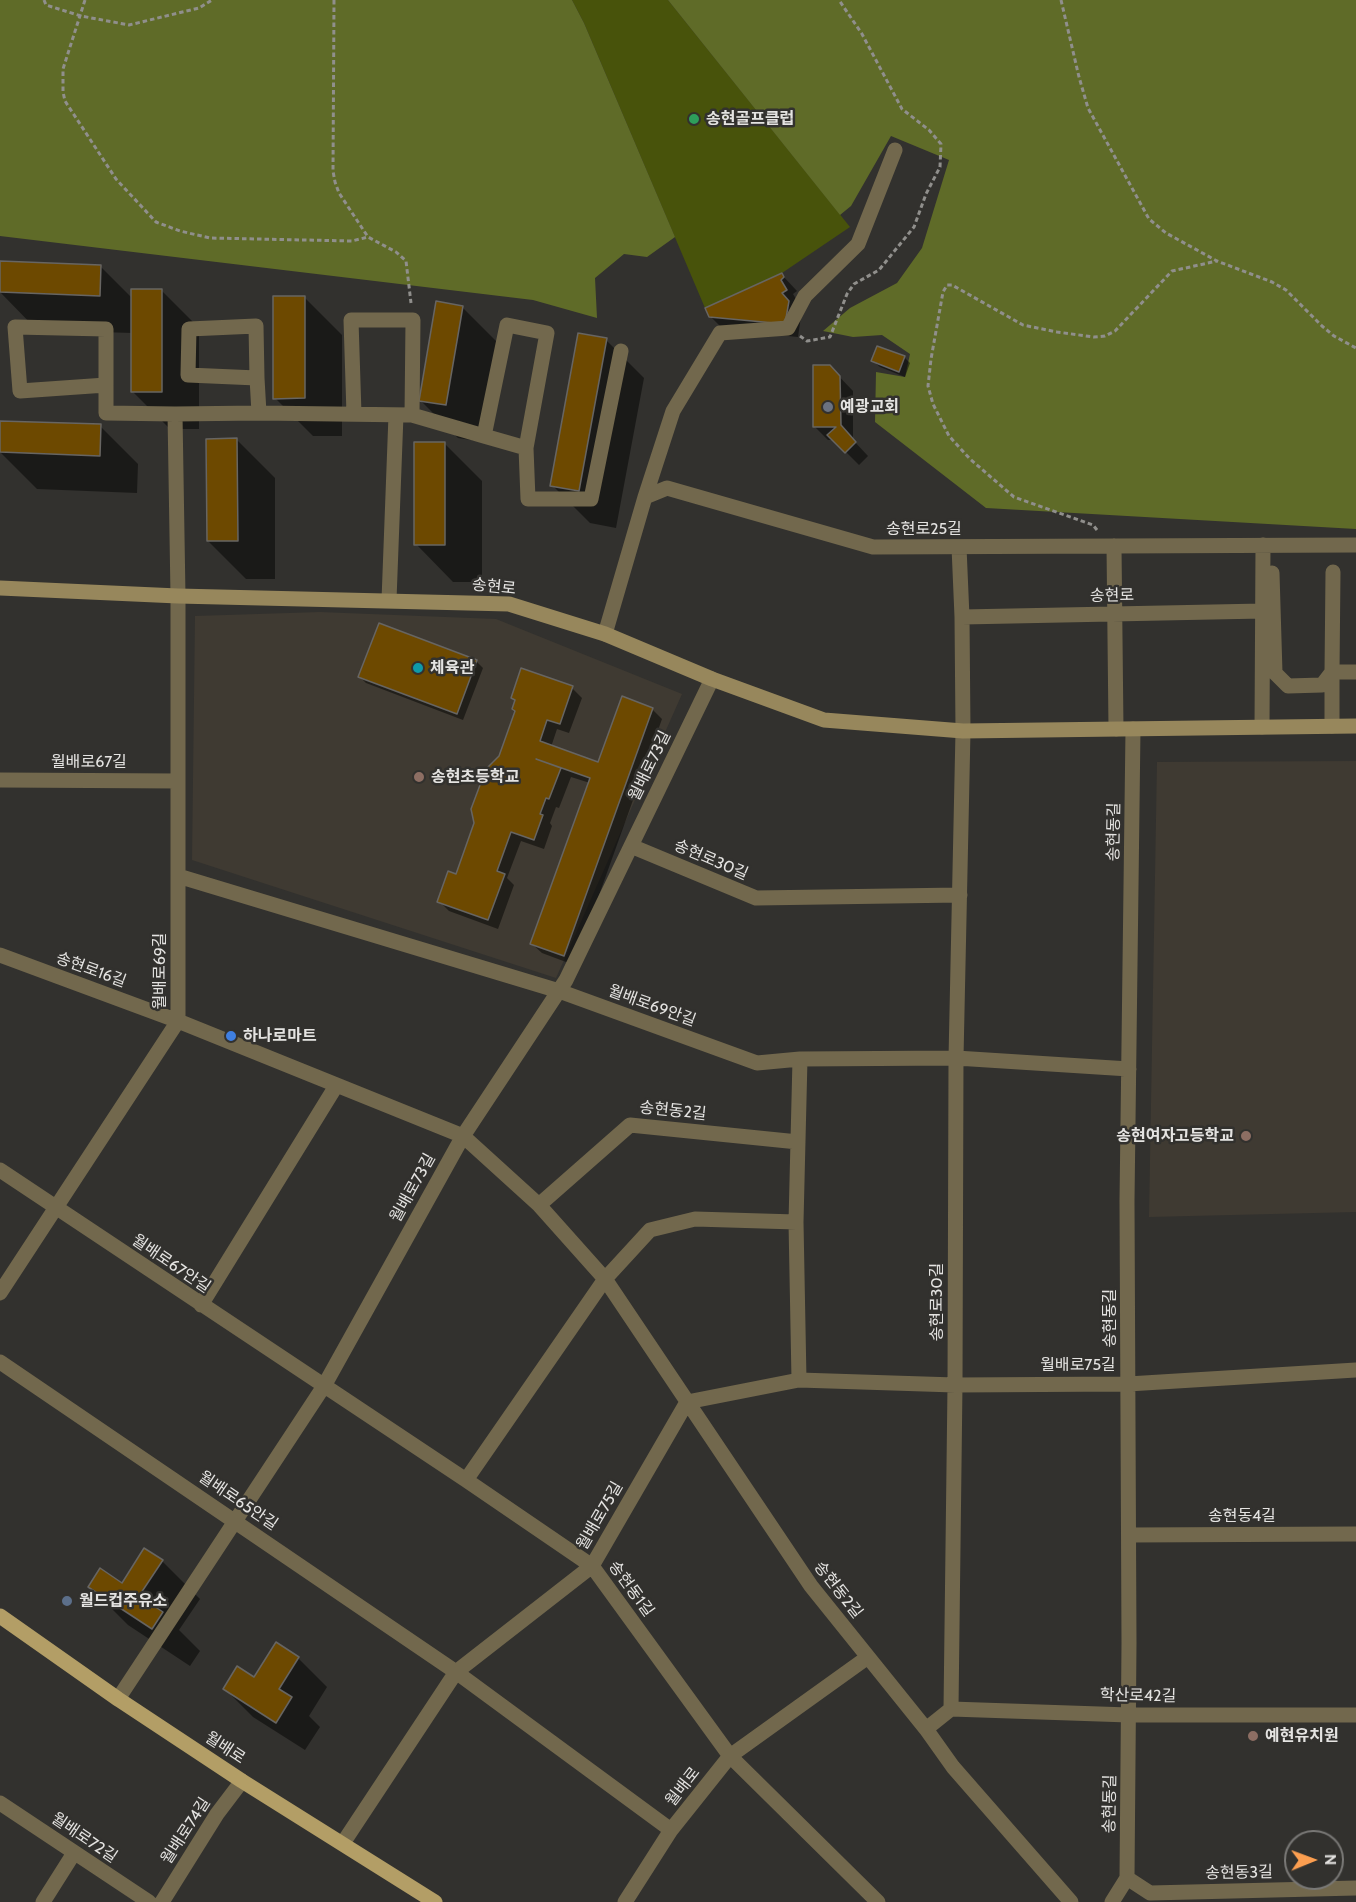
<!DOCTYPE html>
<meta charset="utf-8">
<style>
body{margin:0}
#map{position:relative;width:1356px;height:1902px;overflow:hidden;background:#32312e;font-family:Cabin,sans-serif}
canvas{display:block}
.north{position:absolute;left:1284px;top:1830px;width:60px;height:60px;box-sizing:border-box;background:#32312e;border:2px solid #797876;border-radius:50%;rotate:89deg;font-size:16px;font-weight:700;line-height:24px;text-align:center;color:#e4e3e1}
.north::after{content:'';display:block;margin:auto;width:21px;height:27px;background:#fb9e50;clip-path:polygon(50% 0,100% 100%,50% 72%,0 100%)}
</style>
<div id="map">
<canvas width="1356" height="1902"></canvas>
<div class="north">N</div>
</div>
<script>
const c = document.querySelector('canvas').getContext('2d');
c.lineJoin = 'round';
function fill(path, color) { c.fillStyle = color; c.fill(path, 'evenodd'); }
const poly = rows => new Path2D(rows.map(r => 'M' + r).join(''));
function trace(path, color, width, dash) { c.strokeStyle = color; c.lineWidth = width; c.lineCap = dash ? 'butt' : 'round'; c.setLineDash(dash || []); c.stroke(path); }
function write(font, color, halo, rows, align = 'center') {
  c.font = font + ' Cabin,"Noto Sans KR",sans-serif'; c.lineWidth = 5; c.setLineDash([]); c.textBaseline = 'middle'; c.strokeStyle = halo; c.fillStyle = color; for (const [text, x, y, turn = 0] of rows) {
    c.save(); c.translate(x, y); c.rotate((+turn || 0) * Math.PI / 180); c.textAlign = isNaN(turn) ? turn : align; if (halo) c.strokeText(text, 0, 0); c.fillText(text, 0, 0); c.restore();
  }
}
const built = poly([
 [320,612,496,619,682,694,556,978,192,860,195,616],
 [1356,761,1356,1212,1149,1217,1157,762]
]);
const green = poly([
 [572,0,668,0,850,227,782,273,705,308,584,23]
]);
const forest = poly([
 [0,0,572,0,584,23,675,237,647,257,624,254,595,278,597,318,533,300,0,236],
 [668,0,1356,0,1356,529,986,508,875,422,876,372,905,377,910,354,882,335,853,337,823,331,850,308,897,283,922,248,949,160,891,136,851,206,840,215]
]);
const shadow = poly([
 [0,262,100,266,132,298,161,290,199,328,199,429,170,429,132,391,132,333,37,330,0,292],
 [782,275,797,291,793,294,799,304,801,316,798,337,724,330,710,316],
 [304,297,342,335,342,436,313,436,275,398],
 [463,308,501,346,484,442,458,438,420,400],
 [606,340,644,378,616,528,590,523,552,485],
 [904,357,910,363,905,377,880,367,873,361],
 [829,366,853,391,853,440,868,456,859,465,834,440,828,440,815,427],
 [0,422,100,426,138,464,137,493,37,489,0,452],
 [237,440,275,478,275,579,246,579,208,541],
 [444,443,482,481,482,582,453,582,416,544],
 [476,661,483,668,463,720,366,683,360,677],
 [572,688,582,698,569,733,557,729,551,747,599,764,652,709,662,719,574,965,542,953,532,944,590,783,571,777,559,808,556,807,550,823,552,826,544,849,521,841,507,878,514,885,498,929,449,911,439,901,456,876,500,757,516,712,516,701,512,698],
 [162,1561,200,1599,179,1630,200,1651,190,1666,128,1625,90,1587,122,1585],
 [276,1644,298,1658,327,1687,309,1716,320,1727,305,1750,253,1717,225,1689,255,1679]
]);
const building = poly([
 [0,261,101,265,100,296,0,292,0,261],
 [782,273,784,277,781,280,787,290,782,293,789,301,785,324,709,317,705,308,782,273],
 [131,289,162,289,162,392,131,392,131,289],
 [273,296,305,296,305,398,273,399,273,296],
 [436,301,463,306,446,405,419,401,436,301],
 [578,333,607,338,579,491,550,486,578,333],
 [877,346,905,356,899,372,871,361,877,346],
 [813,365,830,365,840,376,841,425,856,442,845,453,827,435,836,427,813,427,813,365],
 [0,421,101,424,100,456,0,452,0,421],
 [237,438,238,541,207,541,206,439,237,438],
 [414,442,445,442,445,545,414,545,414,442],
 [379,623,477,660,457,714,358,677,379,623],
 [521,668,573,686,560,724,547,720,540,741,598,762,622,696,653,708,564,956,530,944,590,778,536,759,561,768,549,799,546,798,540,814,543,815,534,840,511,832,497,871,505,874,488,920,437,902,448,871,456,874,474,823,471,809,486,769,499,756,515,711,512,709,515,700,511,698,521,668],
 [144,1548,163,1560,139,1596,163,1612,152,1629,88,1587,100,1568,122,1583,144,1548],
 [276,1642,299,1657,279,1689,292,1697,276,1723,223,1689,237,1666,254,1677,276,1642]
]);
const path = poly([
 [44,0,46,5,81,16,129,25,199,8,212,0],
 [85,0,63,69,63,92,65,101,116,179,156,222,180,231,210,238,352,241,368,237],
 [334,0,333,171,335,182,339,193,368,237,396,252,406,261,411,303],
 [1061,0,1079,77,1088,108,1149,219,1166,233,1217,261,1272,282,1286,290,1322,326,1334,336,1356,348],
 [800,336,807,341,830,337,847,294,854,284,879,270,914,227,926,194,940,167,941,144,929,130,902,109,862,34,839,0],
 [1097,530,1093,525,1014,497,970,459,949,436,933,404,928,386,931,359,943,292,947,285,952,285,1023,325,1057,332,1094,337,1105,336,1115,331,1172,271,1217,261]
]);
const street = poly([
 [259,413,412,415,413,320,351,320,354,414],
 [175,414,259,413,257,378,256,326,189,329,188,375,257,378],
 [412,415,484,436,526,448,547,333,507,325,484,436],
 [526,448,528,499,591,499,621,351],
 [645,497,673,411,720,333,788,328,805,296,858,244,895,150],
 [1114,546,1116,729],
 [959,547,962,617,1263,611],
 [1272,573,1275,673,1288,686,1322,685,1332,672,1333,572],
 [389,600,396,415],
 [605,634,645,497,667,488,873,547,1356,545],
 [1332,726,1332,672,1356,672],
 [1262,727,1263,545],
 [0,780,178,781],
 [631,846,756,898,960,895],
 [178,876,559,991,757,1063,800,1059,956,1058,1129,1069],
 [0,955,178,1021,463,1136,539,1205,605,1279,811,1586,926,1729,953,1767,1071,1902],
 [0,1170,466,1480,592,1566,730,1756,878,1902],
 [539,1205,630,1125,798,1142],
 [0,1293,178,1021,178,596,175,414,106,413,106,329,15,327,20,391,106,385],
 [201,1305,336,1086],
 [0,1362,456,1672,671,1830],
 [799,1380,796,1222,800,1059],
 [466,1480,605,1279,650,1230,695,1219,796,1222],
 [1129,1535,1356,1534],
 [118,1699,324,1386,463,1136,566,980,712,679],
 [951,1709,955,1385,956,1058,963,731,962,617],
 [926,1729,951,1709,1129,1715,1356,1715],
 [0,1803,149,1902],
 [343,1843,456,1672,592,1566,687,1402,799,1380,955,1385,1128,1384,1356,1370],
 [1127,1878,1150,1893,1356,1888],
 [43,1902,74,1853],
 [162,1902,217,1814,242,1781],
 [625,1902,671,1830,730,1756,868,1657],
 [1112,1902,1127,1878,1129,1643,1127,1201,1133,729]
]);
const secondary = poly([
 [0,588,178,596,509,604,605,634,712,679,824,720,963,731,1356,726]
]);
const primary = poly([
 [0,1616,118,1699,242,1781,435,1902]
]);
const markers = [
 [694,119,6,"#2e9e5b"],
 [828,407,6,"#6b7280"],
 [418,668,6,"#0f9aa8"],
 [419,777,6,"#8d6e63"],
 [231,1036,6,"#3f7fe0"],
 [1246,1136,6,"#8d6e63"],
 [67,1601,6,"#5c6f8a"],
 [1253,1736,6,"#8d6e63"]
];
const poiNames = [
 ["송현골프클럽",706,119],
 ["예광교회",840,407],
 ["체육관",430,668],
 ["송현초등학교",431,777],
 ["하나로마트",243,1036],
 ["송현여자고등학교",1234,1136,"right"],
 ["월드컵주유소",79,1601],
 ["예현유치원",1265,1736]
];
const streetNames = [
 ["송현로25길",924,529],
 ["송현로",494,587,6],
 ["송현로",1112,596,-1],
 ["월배로67길",89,762],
 ["월배로73길",650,766,-64],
 ["송현동길",1114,832,-89],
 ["송현로30길",711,860,23],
 ["송현로16길",91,970,20],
 ["월배로69길",160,971,-90],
 ["월배로69안길",652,1006,20],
 ["송현동2길",673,1111,6],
 ["월배로73길",413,1188,-61],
 ["월배로67안길",171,1264,34],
 ["송현로30길",937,1302,-90],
 ["송현동길",1110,1318,-90],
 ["월배로75길",1078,1365],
 ["월배로65안길",238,1501,34],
 ["월배로75길",600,1516,-60],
 ["송현동4길",1242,1516],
 ["송현동1길",631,1589,54],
 ["송현동2길",838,1590,52],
 ["학산로42길",1138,1696,1],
 ["월배로",225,1748,33],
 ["월배로",683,1787,-52],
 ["송현동길",1110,1804,-89],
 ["월배로74길",186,1831,-57],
 ["월배로72길",84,1838,34],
 ["송현동3길",1239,1873,-1]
];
fill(built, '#3f3a32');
fill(green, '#48530b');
fill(forest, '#5f6b28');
fill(shadow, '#0007');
fill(building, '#6d4900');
trace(building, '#676562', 1.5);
trace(path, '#908f8c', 3, [4.5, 3]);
trace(street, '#72684d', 15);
trace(secondary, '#97875c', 15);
trace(primary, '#b39e66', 15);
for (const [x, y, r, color] of markers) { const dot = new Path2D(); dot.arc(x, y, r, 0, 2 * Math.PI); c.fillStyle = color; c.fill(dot); trace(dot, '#32312e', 2); }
write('bold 16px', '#e4e3e1', '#32312e', poiNames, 'left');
write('16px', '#e4e3e1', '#32312e', streetNames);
</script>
